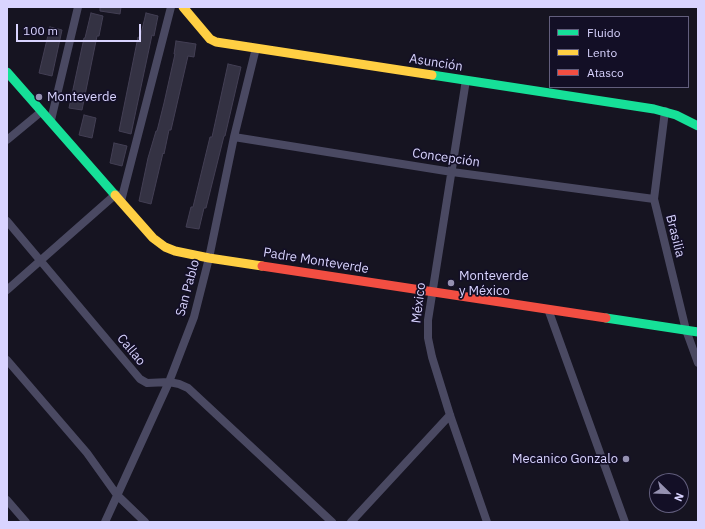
<!DOCTYPE html>
<meta charset="utf-8">
<style>
body{margin:0}
#map{position:relative;width:705px;height:529px;overflow:hidden;background:#161421;font-family:"IBM Plex Sans",sans-serif}
canvas{display:block}
.frame{position:absolute;inset:0;border:8px solid #d9d4ff;pointer-events:none}
.legend{position:absolute;left:549px;top:16px;width:140px;height:72px;box-sizing:border-box;background:#130f26;border:1px solid #625e7d;margin:0;padding:5px 7px;list-style:none;font-size:12px;color:#d9d4ff}
.legend li{display:flex;align-items:center;gap:8px;height:20px}
.legend b{width:20px;border:1px solid #625e7d}
.north{position:absolute;left:649px;top:473px;width:40px;height:40px;box-sizing:border-box;background:#130f26;border:1px solid #625e7d;border-radius:50%;rotate:113deg;font-size:11px;font-weight:700;line-height:16px;text-align:center;color:#d9d4ff}
.north::after{content:'';display:block;margin:auto;width:14px;height:18px;background:#9591b1;clip-path:polygon(50% 0,100% 100%,50% 72%,0 100%)}
.scale{position:absolute;left:16px;top:24px;width:125px;height:18px;box-sizing:border-box;border:2px solid #d9d4ff;border-top:0;padding-left:5px;font-size:12px;line-height:14px;white-space:nowrap;color:#d9d4ff;-webkit-text-stroke:3px #130f26;paint-order:stroke}
</style>
<div id="map">
<canvas width="705" height="529"></canvas>
<div class="frame"></div>
<ul class="legend">
<li><b style="height:5px;background:#16e098"></b>Fluido</li>
<li><b style="height:5px;background:#ffcf43"></b>Lento</li>
<li><b style="height:5px;background:#f24e42"></b>Atasco</li>
</ul>
<div class="north">N</div>
<div class="scale">100 m</div>
</div>
<script>
const c = document.querySelector('canvas').getContext('2d');
c.lineJoin = 'round';
function fill(path, color) { c.fillStyle = color; c.fill(path, 'evenodd'); }
const poly = rows => new Path2D(rows.map(r => 'M' + r).join(''));
function trace(path, color, width, dash) { c.strokeStyle = color; c.lineWidth = width; c.lineCap = dash ? 'butt' : 'round'; c.setLineDash(dash || []); c.stroke(path); }
function write(font, color, halo, rows, align = 'center') {
  c.font = font + ' "IBM Plex Sans",sans-serif'; c.lineWidth = 3.5; c.setLineDash([]); c.textBaseline = 'middle'; c.strokeStyle = halo; c.fillStyle = color; for (const [text, x, y, turn = 0] of rows) {
    c.save(); c.translate(x, y); c.rotate((+turn || 0) * Math.PI / 180); c.textAlign = isNaN(turn) ? turn : align; if (halo) c.strokeText(text, 0, 0); c.fillText(text, 0, 0); c.restore();
  }
}
const building = poly([
 [100,7,121,7,120,14,100,11,100,7],
 [91,13,103,16,99,36,97,36,82,110,69,108,84,38,85,38,91,13],
 [146,13,158,16,154,36,152,35,131,134,119,131,134,57,138,37,140,38,146,13],
 [50,27,62,30,52,76,39,73,50,27],
 [176,41,196,44,194,57,188,56,171,130,169,130,164,154,163,153,151,204,139,201,148,158,156,131,157,131,164,103,175,54,174,54,176,41],
 [228,64,241,67,225,136,224,136,206,208,204,208,199,229,186,227,191,207,193,207,210,137,212,137,228,64],
 [84,115,96,118,92,138,79,135,84,115],
 [114,143,127,146,122,166,110,163,114,143]
]);
const street = poly([
 [466,80,428,320,428,338,432,357,450,415,487,522],
 [665,111,654,199,686,330,698,363],
 [51,120,78,7],
 [234,137,452,172,654,199],
 [7,140,42,111],
 [121,201,171,7],
 [7,221,140,379,147,383,169,382,179,384,188,388,332,522],
 [7,290,116,194],
 [548,309,625,522],
 [7,360,87,453,117,495,145,522],
 [7,500,26,522],
 [105,522,169,382,194,317,209,258,234,137,256,48],
 [351,522,450,415]
]);
const fast = poly([
 [7,72,115,195],
 [432,75,654,109,676,115,698,126],
 [606,318,698,332]
]);
const slow = poly([
 [183,7,210,39,216,42,432,75],
 [115,195,153,238,165,247,175,251,209,258,262,266]
]);
const jam = poly([
 [262,266,606,318]
]);
const markers = [
 [39,97,4,"#9591b1"],
 [451,283,4,"#9591b1"],
 [626,459,4,"#9591b1"]
];
const streetNames = [
 ["Asunción",436,63,9],
 ["Concepción",446,158,8],
 ["Brasilia",675,236,76],
 ["Padre Monteverde",316,261,9],
 ["San Pablo",188,288,-75],
 ["México",419,303,-83],
 ["Callao",131,350,50]
];
const poiNames = [
 ["Monteverde",47,97],
 ["Monteverde",459,276],
 ["y México",459,291],
 ["Mecanico Gonzalo",618,459,"right"]
];
fill(building, '#343243');
trace(building, '#433f54', 1);
trace(street, '#4a4962', 8);
trace(fast, '#16e098', 9);
trace(slow, '#ffcf43', 9);
trace(jam, '#f24e42', 9);
for (const [x, y, r, color] of markers) { const dot = new Path2D(); dot.arc(x, y, r, 0, 2 * Math.PI); c.fillStyle = color; c.fill(dot); trace(dot, '#130f26', 1.5); }
write('13px', '#d9d4ff', '#130f26', streetNames);
write('13px', '#d9d4ff', '#130f26', poiNames, 'left');
</script>
